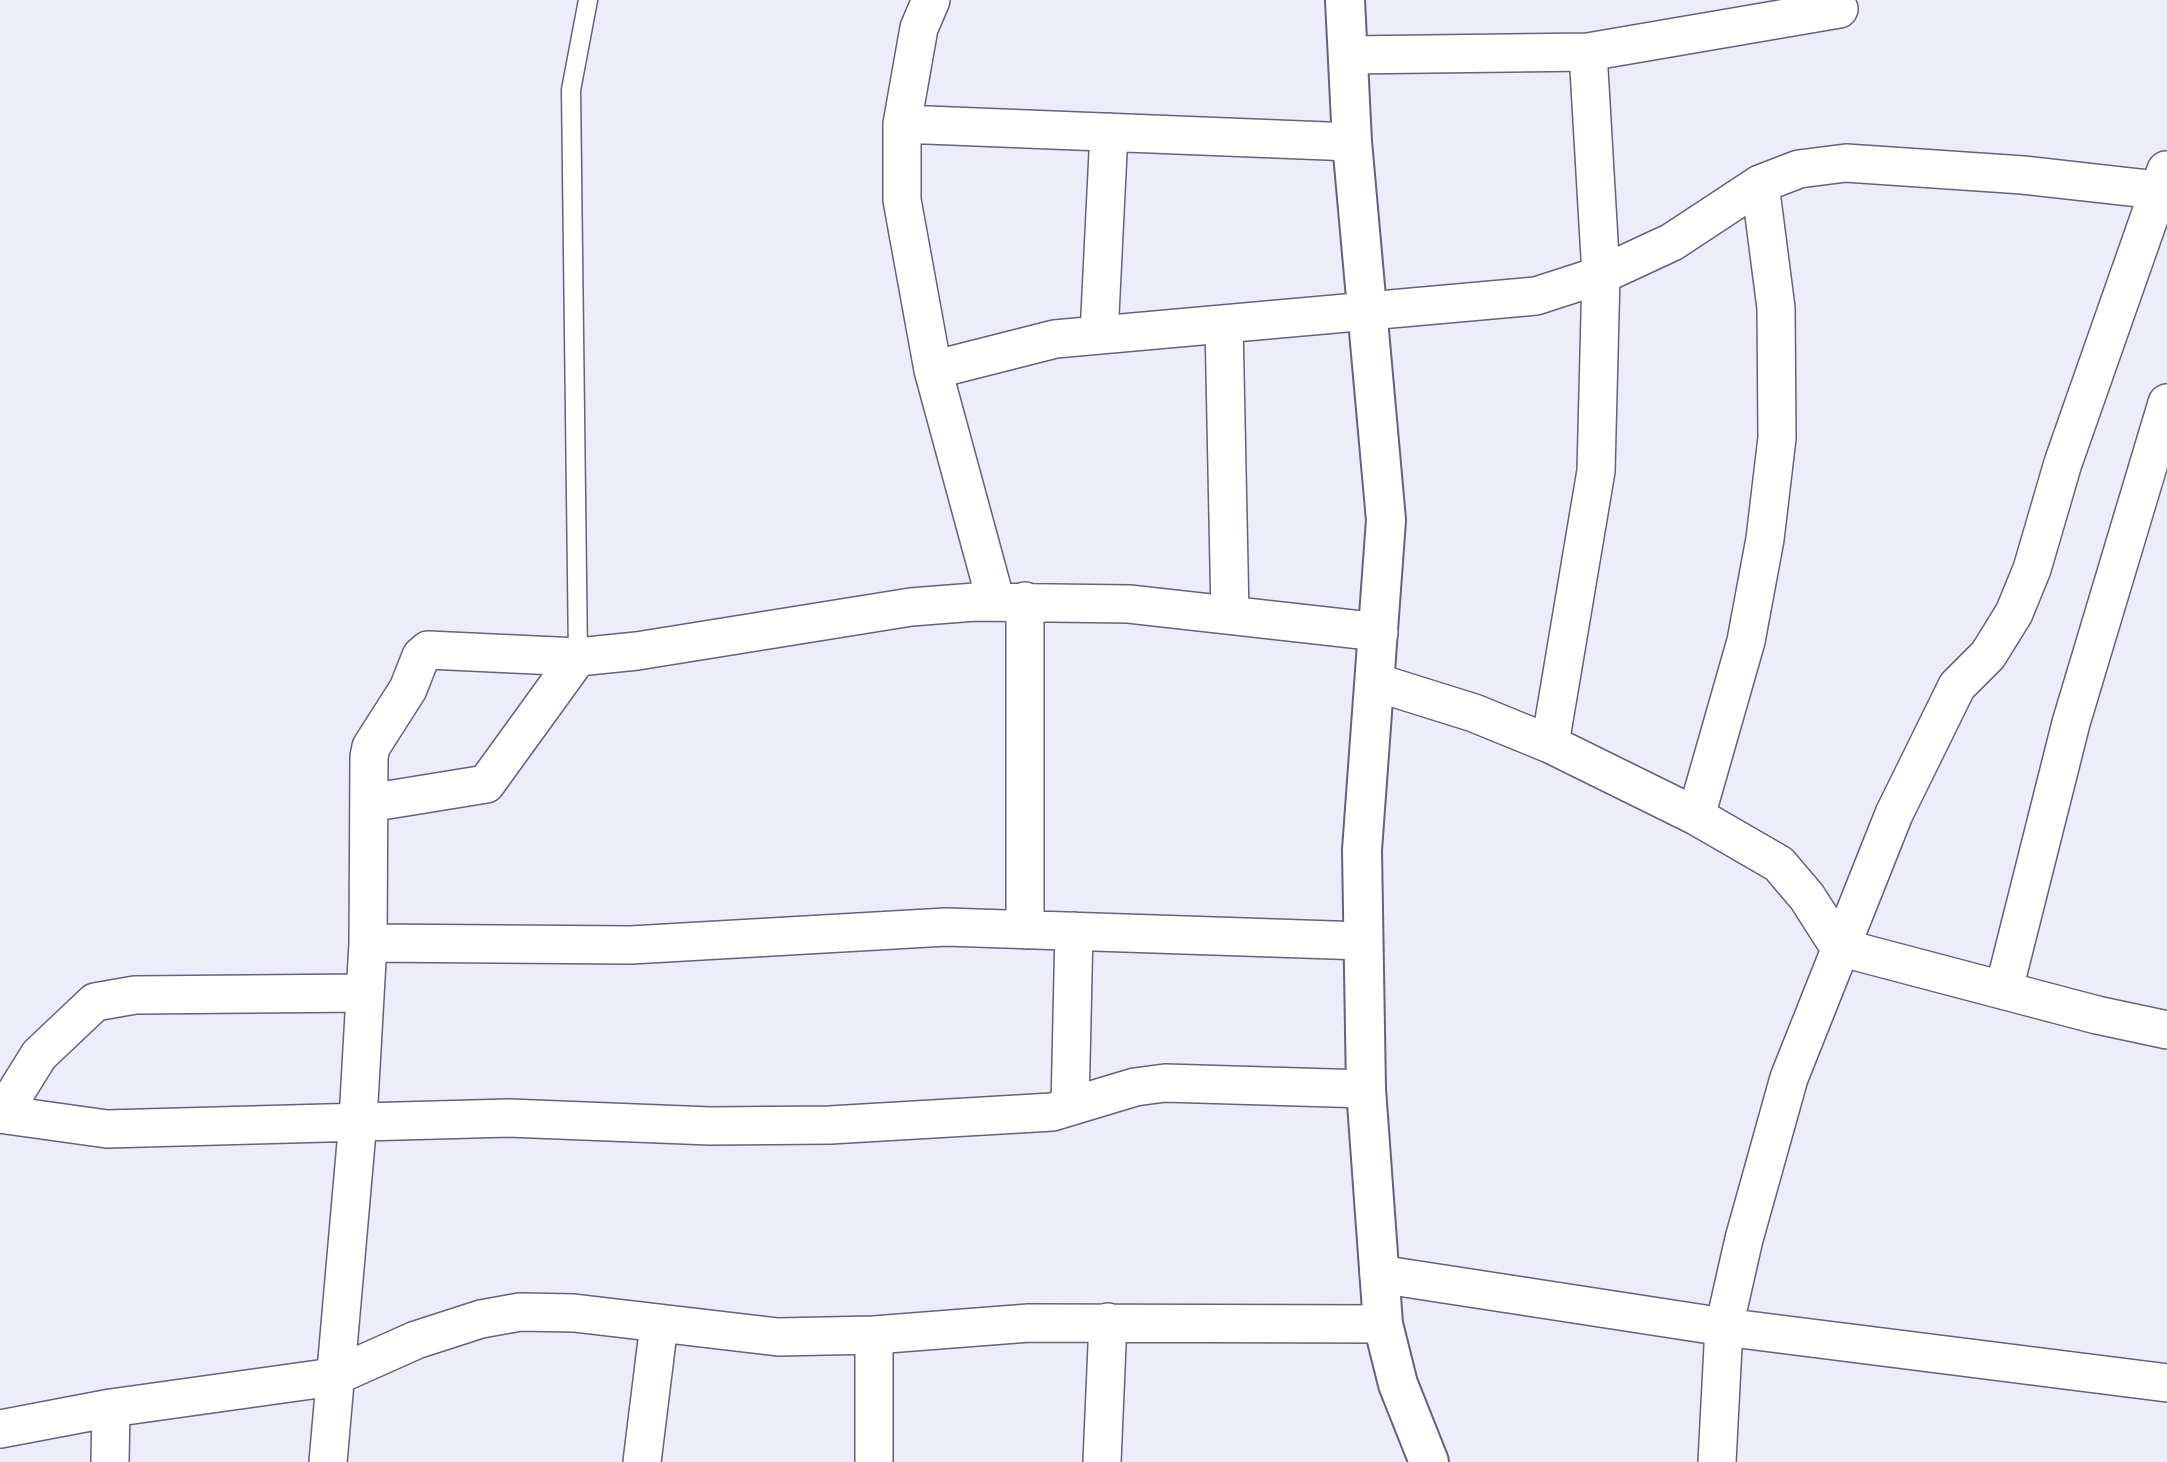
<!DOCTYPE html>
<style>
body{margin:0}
canvas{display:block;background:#edecf9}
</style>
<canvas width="2167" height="1462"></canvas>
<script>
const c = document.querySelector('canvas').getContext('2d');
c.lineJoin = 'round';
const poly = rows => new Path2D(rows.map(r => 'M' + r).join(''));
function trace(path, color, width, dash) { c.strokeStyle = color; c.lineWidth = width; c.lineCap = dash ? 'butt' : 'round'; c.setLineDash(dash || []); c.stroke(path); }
const lane = poly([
 [578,657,571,90,588,0]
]);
const street = poly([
 [931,0,919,28,902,124,902,200,933,370],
 [1349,55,1588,52,1839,9],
 [902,124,1352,142],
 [1224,324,1230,615],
 [1099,335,1109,132],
 [996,602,933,370,1055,339,1536,296,1601,275,1672,242,1760,184,1799,169,1846,163,2023,175,2167,191],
 [1375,682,1474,713,1550,744,1696,816,1779,864,1807,897,1839,947,2097,1015,2167,1030],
 [1550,744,1596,471,1601,275,1588,52],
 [369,803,486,784,578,657],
 [1696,816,1746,641,1765,539,1777,438,1776,308,1760,184],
 [1025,930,1025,601],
 [368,943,631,945,946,927,1363,941],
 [2004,989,2071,723,2167,403],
 [1070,1106,1074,931],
 [3,1113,39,1055,95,1002,135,995,364,993],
 [0,1114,107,1129,509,1118,710,1126,830,1125,1052,1112,1135,1087,1165,1083,1366,1089],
 [1379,1274,1724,1327,2167,1383],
 [874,1335,874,1462],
 [0,1429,111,1408,333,1377,416,1340,481,1319,520,1312,574,1313,778,1337,874,1335,1029,1323,1383,1324],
 [110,1462,111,1408],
 [328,1462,358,1120,368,943,369,757,371,747,408,689,421,656,428,650,578,657,637,651,911,607,975,602,1129,604,1379,632],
 [642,1462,659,1324],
 [1102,1462,1108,1322],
 [1717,1462,1724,1327,1744,1239,1789,1078,1894,814,1957,686,1988,655,2014,613,2032,569,2063,463,2166,170]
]);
const secondary = poly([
 [1345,0,1352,142,1386,520,1362,850,1366,1089,1383,1324,1398,1384,1429,1462]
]);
trace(lane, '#65617e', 21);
trace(street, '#65617e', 40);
trace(secondary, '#65617e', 42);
trace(lane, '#fff', 18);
trace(street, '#fff', 37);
trace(secondary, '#fff', 38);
</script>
